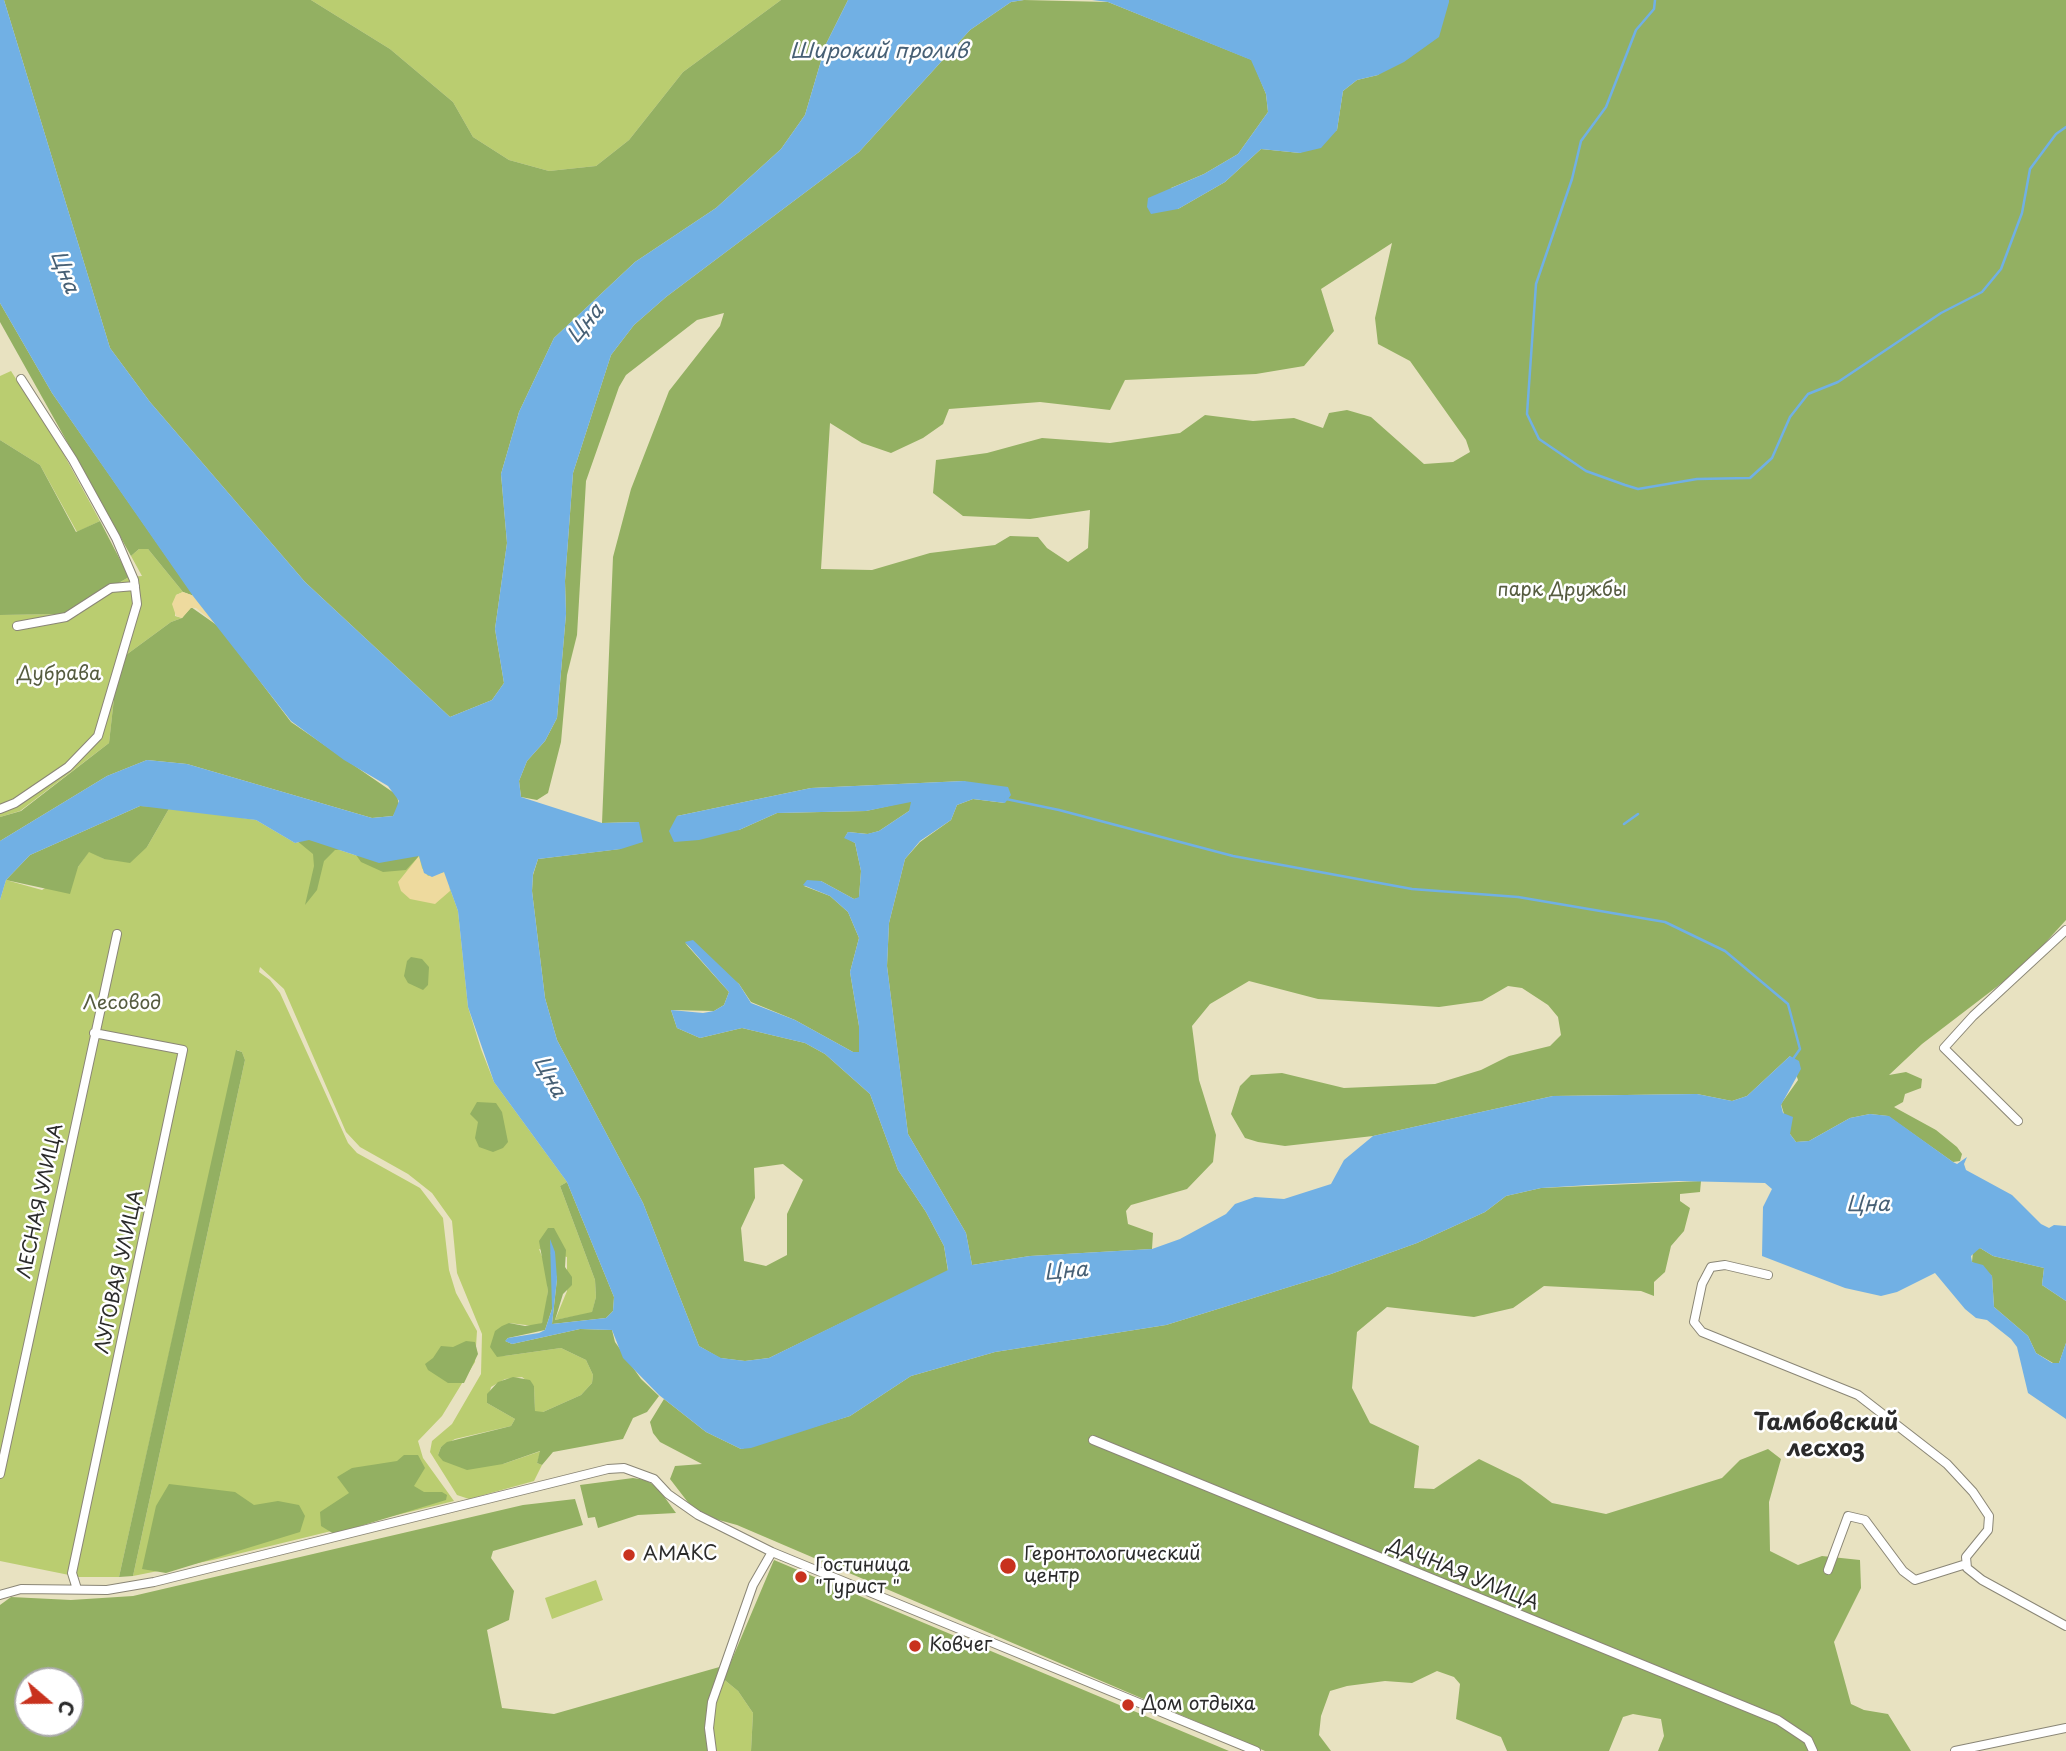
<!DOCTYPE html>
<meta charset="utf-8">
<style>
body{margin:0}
#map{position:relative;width:2066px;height:1751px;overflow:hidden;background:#e8e2c1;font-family:"Playpen Sans",sans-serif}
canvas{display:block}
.north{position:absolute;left:14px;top:1667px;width:70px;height:70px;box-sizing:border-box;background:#fff;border:2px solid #aaa;border-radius:50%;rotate:110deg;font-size:19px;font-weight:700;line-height:28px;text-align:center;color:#2b2b2b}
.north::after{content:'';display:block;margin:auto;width:24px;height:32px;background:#c8321e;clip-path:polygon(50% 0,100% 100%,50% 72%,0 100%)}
</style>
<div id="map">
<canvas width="2066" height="1751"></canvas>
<div class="north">С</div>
</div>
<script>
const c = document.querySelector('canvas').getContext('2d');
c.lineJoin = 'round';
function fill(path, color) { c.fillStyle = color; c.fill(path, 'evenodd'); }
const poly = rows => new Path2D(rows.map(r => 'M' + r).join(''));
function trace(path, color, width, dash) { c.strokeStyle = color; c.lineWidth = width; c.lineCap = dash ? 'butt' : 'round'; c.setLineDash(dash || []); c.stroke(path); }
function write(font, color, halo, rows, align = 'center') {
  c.font = font + ' "Playpen Sans",sans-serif'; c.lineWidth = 5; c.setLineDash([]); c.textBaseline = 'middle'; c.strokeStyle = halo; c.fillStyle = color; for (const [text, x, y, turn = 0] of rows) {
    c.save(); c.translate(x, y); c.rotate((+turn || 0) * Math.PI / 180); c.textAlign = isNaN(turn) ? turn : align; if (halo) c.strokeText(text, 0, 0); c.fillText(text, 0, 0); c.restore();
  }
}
const green = poly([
 [311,0,781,0,683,72,629,140,596,166,549,171,509,160,473,137,453,102,390,49],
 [11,371,62,451,100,521,77,532,40,465,0,440,0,376],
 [139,549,148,549,183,592,176,595,175,616,182,618,171,622,126,655,115,689,109,743,20,811,0,817,0,615,65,614,129,577,142,576,131,556],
 [170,807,256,820,295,843,309,840,379,863,419,856,444,872,458,911,468,1007,481,1049,494,1082,567,1182,560,1186,595,1280,596,1297,592,1313,555,1320,567,1291,567,1257,539,1249,545,1264,548,1291,545,1315,542,1323,534,1326,509,1323,504,1356,561,1348,586,1360,593,1375,592,1383,581,1395,543,1412,535,1412,534,1386,522,1377,505,1379,491,1387,487,1403,515,1419,511,1426,455,1439,441,1447,438,1455,503,1464,541,1451,537,1463,542,1465,534,1481,469,1499,457,1495,430,1452,432,1441,452,1424,481,1374,482,1334,457,1273,452,1221,432,1193,408,1174,360,1147,346,1132,284,989,260,967,259,972,270,980,280,993,348,1143,357,1153,420,1188,443,1218,449,1270,456,1293,477,1331,475,1362,442,1416,418,1441,423,1458,454,1501,213,1560,133,1576,245,1060,242,1052,237,1050,119,1577,79,1577,0,1561,0,900,6,880,42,890,78,867,89,851,104,859,147,847],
 [596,1580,603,1600,552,1619,545,1598],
 [721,1677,738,1691,753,1713,751,1751,712,1751,709,1728]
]);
const forest = poly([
 [4,0,311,0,390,49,453,102,473,137,509,160,549,171,596,166,629,140,683,72,781,0,848,0,826,44,805,115,781,149,716,208,635,262,554,338,519,412,501,474,507,543,495,629,504,683,492,700,450,717,305,582,150,402,110,348],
 [1024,0,1108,2,1252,60,1266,94,1268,112,1238,154,1204,174,1171,188,1178,209,1225,182,1261,149,1300,153,1337,130,1343,91,1357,80,1378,75,1449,0,2066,0,2066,920,2024,966,1922,1044,1889,1075,1906,1072,1922,1079,1921,1088,1905,1094,1903,1102,1894,1107,1936,1130,1957,1147,1962,1154,1960,1161,1953,1162,1888,1116,1870,1114,1850,1118,1809,1141,1796,1142,1790,1134,1781,1104,1798,1080,1790,1056,1747,1096,1732,1101,1697,1094,1553,1096,1373,1136,1285,1146,1258,1142,1245,1138,1231,1114,1240,1086,1251,1075,1282,1073,1344,1088,1435,1084,1481,1070,1509,1056,1550,1046,1561,1035,1558,1017,1548,1005,1522,988,1508,986,1482,1001,1439,1007,1318,999,1249,981,1210,1004,1192,1026,1199,1080,1216,1135,1213,1162,1187,1189,1131,1205,1126,1211,1128,1224,1153,1233,1152,1249,1030,1256,972,1265,966,1233,908,1134,887,966,889,923,905,859,920,842,951,820,957,805,973,799,1005,803,964,781,811,788,677,816,739,830,777,813,866,811,911,801,912,807,909,811,879,831,868,834,848,832,845,837,855,843,861,871,859,898,854,899,821,881,804,886,830,896,848,912,859,938,850,972,859,1026,859,1052,853,1052,795,1020,751,1002,739,984,685,943,729,992,724,1005,714,1011,671,1010,677,1028,700,1038,742,1028,805,1043,825,1054,870,1094,898,1170,926,1212,944,1246,948,1271,769,1358,745,1361,720,1358,699,1346,643,1203,557,1040,545,998,532,891,533,875,538,859,620,849,639,822,602,823,613,557,631,489,669,391,720,326,724,313,697,320,626,375,619,387,586,481,577,635,567,675,561,742,548,793,537,800,521,797,519,781,527,761,545,741,557,718,566,614,565,581,573,473,611,355,634,325,666,297,859,152,970,30,1011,2],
 [1392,243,1375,318,1378,344,1410,361,1466,440,1470,452,1453,462,1424,464,1371,417,1347,410,1329,413,1323,428,1294,418,1253,421,1205,415,1180,433,1110,443,1042,438,987,453,936,460,933,493,963,516,1030,519,1090,510,1088,548,1068,562,1047,548,1038,537,1010,536,995,545,930,553,872,570,821,569,830,423,862,443,891,453,923,438,943,424,949,409,1040,402,1110,410,1125,380,1256,374,1304,366,1334,331,1321,289],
 [783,1164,803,1180,787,1214,787,1255,766,1266,744,1261,741,1228,755,1198,754,1168],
 [0,303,52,393,194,596,183,592,148,549,139,549,131,556,0,322],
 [0,440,40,465,76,532,100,521,129,577,65,614,0,615],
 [191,607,218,626,291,722,397,795,399,806,393,816,372,818,187,764,147,760,107,776,0,841,0,817,21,811,109,743,115,689,126,655,171,622,182,618],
 [140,806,170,807,147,847,130,863,104,859,89,852,78,867,70,894,6,880,30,855],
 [299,836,419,856,406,870,383,872,361,862,352,849,335,850,324,861,317,890,305,905,314,866,313,854,296,840],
 [411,957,422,959,429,967,428,985,423,990,408,983,404,976,407,961],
 [236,1050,242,1052,245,1060,133,1576,119,1577],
 [477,1102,496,1103,502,1112,508,1142,503,1148,493,1152,479,1147,475,1138,478,1122,470,1114],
 [1701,1181,1700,1192,1680,1194,1680,1201,1690,1208,1684,1231,1671,1246,1665,1272,1654,1282,1654,1296,1641,1291,1544,1286,1513,1308,1474,1317,1387,1307,1357,1332,1352,1388,1370,1423,1419,1446,1414,1488,1434,1489,1479,1459,1520,1479,1552,1503,1606,1514,1722,1478,1740,1460,1768,1449,1781,1459,1769,1502,1770,1551,1798,1565,1822,1556,1860,1560,1861,1588,1834,1642,1851,1704,1864,1710,1888,1714,1911,1751,1658,1751,1664,1736,1661,1719,1633,1714,1623,1717,1609,1751,1507,1751,1501,1737,1456,1719,1460,1684,1454,1677,1437,1671,1412,1683,1385,1681,1347,1686,1330,1691,1321,1716,1319,1735,1331,1751,1265,1751,737,1525,697,1514,670,1479,675,1466,702,1464,660,1442,653,1433,650,1422,664,1399,706,1432,741,1449,850,1416,911,1376,995,1352,1166,1325,1331,1274,1417,1243,1485,1212,1506,1196,1541,1188],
 [567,1182,614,1297,613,1311,606,1318,552,1324,557,1279,549,1246,553,1263,552,1309,545,1330,508,1338,505,1341,512,1344,580,1329,612,1330,615,1342,641,1379,659,1396,647,1412,633,1418,623,1439,553,1452,542,1465,537,1463,540,1451,503,1464,467,1470,443,1461,438,1455,441,1447,447,1442,511,1426,515,1419,487,1403,487,1394,498,1382,513,1377,530,1380,534,1386,535,1411,543,1412,581,1395,592,1383,593,1375,586,1360,561,1348,497,1357,490,1347,495,1331,502,1326,509,1323,525,1326,542,1323,548,1291,539,1241,548,1228,554,1228,566,1250,565,1267,572,1277,572,1285,563,1294,555,1320,592,1312,596,1297,595,1280,560,1186],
 [1980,1248,1993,1256,2044,1268,2042,1285,2066,1301,2066,1343,2059,1363,2053,1363,2036,1353,2028,1336,1994,1307,1992,1276,1972,1262,1973,1251],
 [466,1341,475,1342,478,1354,464,1383,448,1383,428,1370,425,1364,433,1358,441,1346,453,1347],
 [404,1455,418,1455,425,1468,414,1486,424,1492,442,1492,447,1495,446,1500,334,1534,321,1526,320,1512,349,1493,337,1477,352,1468,397,1461],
 [633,1478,646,1480,658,1488,676,1513,638,1515,598,1528,595,1517,588,1518,580,1485],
 [169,1484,235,1492,254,1505,278,1501,299,1505,305,1516,300,1532,166,1573,142,1569,156,1506],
 [575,1499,583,1525,493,1551,491,1558,514,1591,509,1620,487,1630,502,1708,554,1714,730,1664,774,1560,1229,1751,751,1751,753,1713,738,1691,721,1677,712,1702,712,1751,0,1751,0,1605,11,1597,71,1600,133,1596,523,1505],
 [28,1681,70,1681,70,1723,28,1723]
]);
const sand = poly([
 [183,592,194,596,218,626,196,608,191,608,182,618,176,616,172,604,176,595],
 [419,856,422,868,428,876,444,872,449,883,450,891,435,904,410,899,401,891,398,882]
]);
const water = poly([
 [0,0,4,0,110,348,150,402,305,582,450,717,492,700,504,683,495,629,507,543,501,474,519,412,554,338,635,262,716,208,781,149,805,115,826,44,848,0,1024,0,1011,2,970,30,859,152,666,297,634,325,611,355,573,473,565,581,566,614,557,718,545,741,527,761,519,781,521,797,602,823,639,822,643,842,621,849,538,859,533,874,532,891,545,998,557,1040,643,1203,699,1346,721,1358,745,1361,769,1358,948,1270,944,1246,926,1212,898,1170,870,1094,825,1054,805,1043,742,1028,700,1038,677,1028,671,1010,703,1013,714,1011,724,1005,729,992,685,942,693,940,739,984,751,1003,795,1020,853,1052,859,1052,859,1026,850,972,859,938,848,912,830,896,803,885,807,880,821,881,854,899,859,897,861,871,855,843,844,838,848,832,867,834,879,831,909,811,911,802,866,811,777,813,739,830,699,840,674,842,669,831,677,816,811,788,964,781,1008,787,1011,795,1005,803,973,799,957,805,951,820,920,841,905,859,889,923,887,966,908,1134,966,1233,972,1265,1030,1256,1152,1249,1180,1239,1226,1214,1235,1204,1255,1197,1284,1199,1331,1184,1344,1160,1373,1136,1553,1096,1697,1094,1732,1101,1747,1096,1790,1056,1799,1061,1801,1069,1781,1105,1783,1113,1793,1117,1790,1134,1796,1142,1809,1141,1850,1118,1870,1114,1889,1116,1953,1162,1957,1164,1967,1157,1964,1164,1966,1170,2012,1195,2041,1224,2049,1228,2054,1225,2066,1226,2066,1301,2042,1285,2044,1268,1993,1256,1980,1248,1971,1256,1972,1262,1983,1265,1992,1276,1994,1307,2028,1336,2036,1353,2052,1363,2059,1363,2066,1343,2066,1419,2028,1393,2017,1347,2011,1339,1987,1320,1976,1318,1965,1309,1935,1273,1897,1292,1881,1296,1845,1288,1762,1256,1763,1207,1772,1189,1765,1183,1679,1181,1589,1185,1541,1188,1506,1196,1485,1212,1417,1243,1331,1274,1166,1325,995,1352,911,1376,850,1416,751,1448,741,1449,706,1432,659,1395,623,1358,612,1330,580,1329,512,1344,505,1341,508,1338,539,1333,545,1330,552,1309,550,1239,555,1252,557,1279,552,1324,606,1318,613,1311,614,1297,567,1182,494,1082,468,1007,458,911,444,872,432,877,424,873,419,856,379,863,309,840,295,843,256,820,140,806,30,855,6,880,0,900,0,841,107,776,147,760,187,764,372,818,393,816,399,801,388,786,344,760,291,721,193,596,52,393,0,303],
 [1092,0,1449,0,1449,2,1439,37,1404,62,1378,75,1357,80,1343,91,1337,130,1321,148,1300,153,1261,149,1225,182,1178,209,1151,214,1147,207,1148,198,1204,174,1238,154,1268,112,1266,94,1251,60,1108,2]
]);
const stream = poly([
 [1655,0,1654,9,1636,30,1606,107,1581,141,1572,179,1536,284,1527,414,1539,439,1586,471,1625,485,1638,489,1697,479,1750,478,1772,458,1790,417,1808,394,1838,382,1941,313,1982,292,2001,269,2022,213,2030,169,2056,134,2066,127],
 [1006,799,1059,810,1233,856,1412,889,1518,897,1665,922,1725,951,1788,1004,1800,1049,1793,1059],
 [1624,824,1638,814]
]);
const street = poly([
 [17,626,66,617,111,588,135,586],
 [0,809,15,803,68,767,98,736,137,604,134,580,116,538,73,460,21,379],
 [2018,1121,1944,1048,1973,1016,2066,930],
 [1768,1275,1725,1265,1711,1267,1702,1284,1694,1322,1702,1332,1858,1395,1947,1464,1973,1492,1989,1516,1988,1530,1966,1557,1967,1568,1982,1580,2066,1626],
 [1093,1440,1778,1720,1808,1740,1813,1751],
 [0,1474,117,934],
 [1828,1570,1848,1516,1865,1520,1903,1571,1915,1580,1966,1564],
 [77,1589,72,1573,183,1050,94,1033],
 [0,1595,21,1589,107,1590,154,1582,608,1469,624,1468,654,1479,668,1494,698,1515,772,1552,1256,1751],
 [712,1751,709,1728,712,1702,753,1585,772,1552],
 [1955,1751,2066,1728]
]);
const markers = [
 [629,1555,7,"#c8321e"],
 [1008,1566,9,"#c8321e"],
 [801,1577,7,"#c8321e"],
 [915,1646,7,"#c8321e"],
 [1128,1705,7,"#c8321e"]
];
const parkNames = [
 ["парк Дружбы",1562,591],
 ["Дубрава",59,675],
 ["Лесовод",122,1004]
];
const streetNames = [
 ["ЛЕСНАЯ УЛИЦА",41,1201,-78],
 ["ЛУГОВАЯ УЛИЦА",120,1272,-78],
 ["ДАЧНАЯ УЛИЦА",1463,1575,22]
];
const poiNames = [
 ["АМАКС",643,1555],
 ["Геронтологический",1024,1555],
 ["центр",1024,1577],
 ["Гостиница",815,1566],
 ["\"Турист \"",815,1588],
 ["Ковчег",929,1646],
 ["Дом отдыха",1142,1705]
];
const waterNames = [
 ["Широкий пролив",879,52],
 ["Цна",64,272,69],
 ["Цна",586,324,-50],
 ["Цна",549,1077,62],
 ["Цна",1868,1205],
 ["Цна",1066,1272,-5]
];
const quarterNames = [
 ["Тамбовский",1826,1424],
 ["лесхоз",1826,1450]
];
fill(green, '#bacd70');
fill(forest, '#93b062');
fill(sand, '#eeda9e');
fill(water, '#71b0e4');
trace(stream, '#71b0e4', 2.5);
trace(street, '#8a8676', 10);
trace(street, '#fff', 8);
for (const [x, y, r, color] of markers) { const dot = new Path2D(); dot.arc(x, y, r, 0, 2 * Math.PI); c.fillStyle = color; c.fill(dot); trace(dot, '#fff', 2.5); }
write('19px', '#565c40', '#fff', parkNames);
write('19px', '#2b2b2b', '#fff', streetNames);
write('19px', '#2b2b2b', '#fff', poiNames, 'left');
write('italic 21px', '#476075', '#fff', waterNames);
write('bold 23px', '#2b2b2b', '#fff', quarterNames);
</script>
